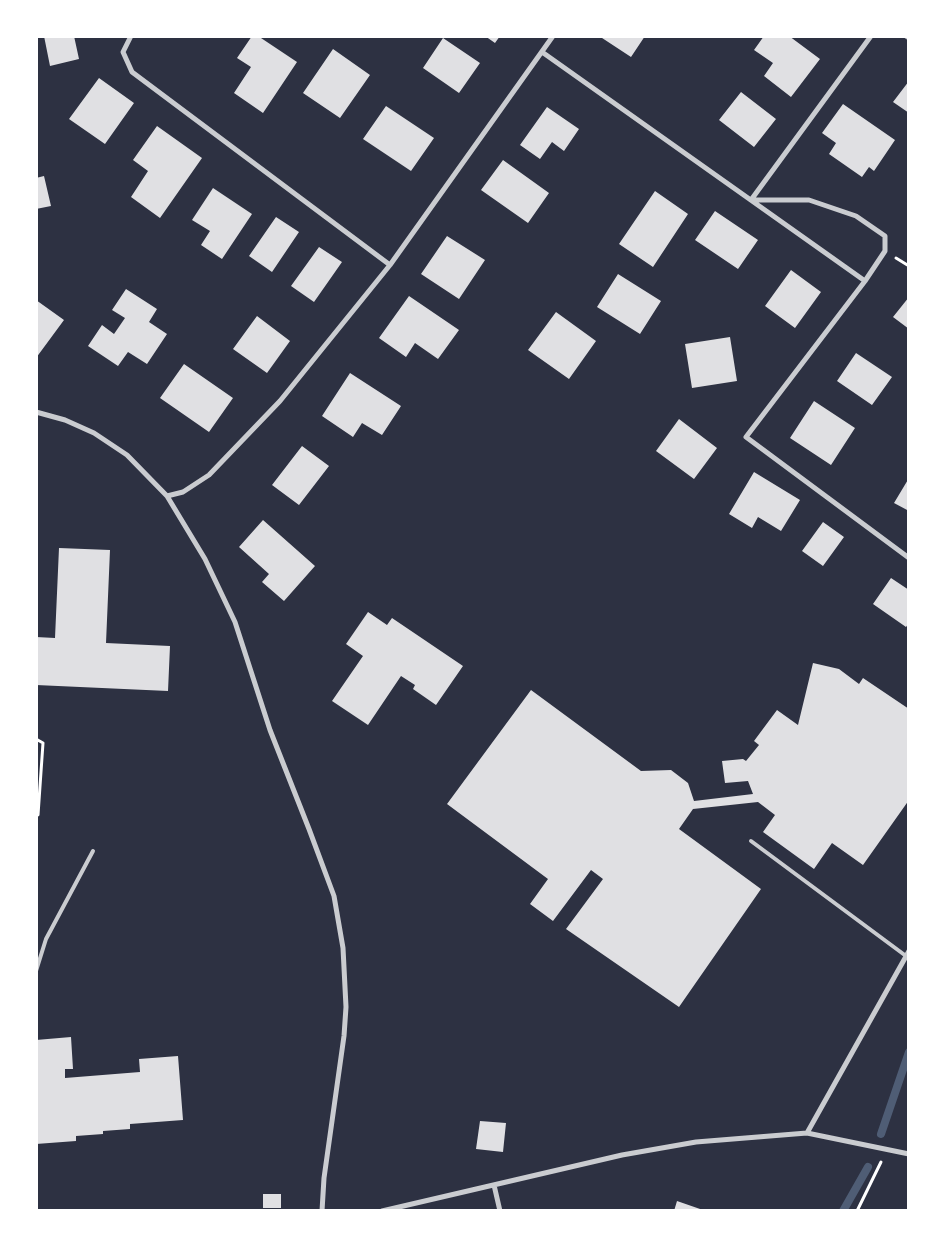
<!DOCTYPE html>
<style>
body{margin:0}
#map{position:relative;width:945px;height:1247px;overflow:hidden;background:#2d3142;font-family:"Varela Round",sans-serif}
canvas{display:block}
.frame{position:absolute;inset:0;border:38px solid #fff;pointer-events:none}
</style>
<div id="map">
<canvas width="945" height="1247"></canvas>
<div class="frame"></div>
</div>
<script>
const c = document.querySelector('canvas').getContext('2d');
c.lineJoin = 'round';
const poly = rows => new Path2D(rows.map(r => 'M' + r).join(''));
function trace(path, color, width, dash) { c.strokeStyle = color; c.lineWidth = width; c.lineCap = dash ? 'butt' : 'round'; c.setLineDash(dash || []); c.stroke(path); }
function fill(path, color) { c.fillStyle = color; c.fill(path, 'evenodd'); }
const stream = poly([
 [881,1134,909,1052],
 [843,1211,868,1167]
]);
const building = poly([
 [44,36,74,36,79,59,50,66],
 [252,36,258,36,297,62,263,113,234,93,251,67,237,58],
 [485,36,500,36,495,43],
 [599,36,645,36,631,57],
 [764,36,789,36,820,59,791,97,764,76,773,63,754,50],
 [443,38,480,63,459,93,423,68],
 [333,49,370,75,340,118,303,93],
 [99,78,134,103,105,144,69,119],
 [909,81,909,113,893,102],
 [741,92,776,119,754,147,719,120],
 [843,104,895,140,874,171,869,167,862,177,829,154,836,143,822,133],
 [386,106,434,138,411,171,363,139],
 [547,107,579,129,564,151,552,142,540,159,520,145],
 [157,126,202,158,160,218,131,197,148,171,133,160],
 [503,160,549,193,528,223,481,190],
 [44,176,51,206,36,209,36,178],
 [213,188,252,214,222,259,201,245,210,231,192,220],
 [655,191,688,214,653,267,619,244],
 [715,211,758,240,738,269,695,240],
 [276,217,299,232,272,272,249,256],
 [447,236,485,260,459,299,421,274],
 [319,247,342,262,314,302,291,286],
 [791,270,821,292,795,328,765,306],
 [618,274,661,301,640,334,597,307],
 [126,289,157,309,149,322,167,334,147,364,128,352,118,366,88,346,102,325,114,334,125,318,112,310],
 [409,296,459,330,438,359,415,343,406,357,379,338],
 [909,297,909,329,893,317],
 [36,300,64,320,36,358],
 [556,312,596,341,569,379,528,350],
 [257,316,290,341,267,373,233,349],
 [730,337,737,381,692,388,685,344],
 [856,353,892,377,872,405,837,381],
 [184,364,233,398,209,432,160,398],
 [350,373,401,406,382,435,362,423,353,437,322,416],
 [814,401,855,428,831,465,790,438],
 [679,419,717,448,694,479,656,451],
 [302,446,329,466,299,505,272,485],
 [754,472,800,500,781,531,758,517,752,528,729,514],
 [909,478,909,511,894,503],
 [263,520,315,566,284,601,262,582,269,574,239,547],
 [823,522,844,537,823,566,802,551],
 [59,548,110,550,106,643,170,646,168,691,36,685,36,637,55,638],
 [891,578,909,590,909,623,906,627,873,604],
 [368,612,387,625,392,618,463,666,436,705,413,689,415,685,401,676,368,725,332,701,363,656,346,644],
 [813,663,839,669,859,684,863,678,909,709,909,800,863,865,832,843,814,869,763,832,775,815,758,802,693,809,679,829,761,889,679,1007,566,929,603,879,591,870,553,921,530,904,548,879,447,804,531,690,641,771,671,770,688,783,694,801,753,794,748,781,725,783,722,761,743,759,746,761,759,745,754,741,777,710,798,725],
 [71,1037,73,1069,65,1069,65,1078,140,1072,139,1059,178,1056,183,1120,130,1124,130,1129,103,1131,103,1134,76,1136,76,1141,36,1144,36,1040],
 [480,1121,506,1123,503,1152,476,1149],
 [263,1194,281,1194,281,1208,263,1208],
 [677,1201,703,1210,703,1211,674,1211]
]);
const path = poly([
 [896,258,909,266],
 [36,739,43,743,38,815,36,815],
 [857,1211,881,1162]
]);
const service = poly([
 [751,841,906,956],
 [36,971,46,939,93,851]
]);
const minor = poly([
 [131,36,123,52,132,72,390,265],
 [906,36,909,38],
 [542,52,865,281],
 [751,200,809,200,856,216,885,236,885,251,865,281,746,437,909,558],
 [751,200,871,36],
 [36,412,65,420,94,433,127,455,167,496,205,559,235,622,270,730,309,829,334,896,343,948,346,1007,344,1036,324,1178,322,1211],
 [167,496,183,492,209,475,280,401,390,265,553,36],
 [807,1133,909,951],
 [494,1185,500,1211],
 [382,1211,622,1155,696,1142,807,1133,909,1154]
]);
trace(stream, '#4f5d75', 8);
fill(building, '#e0e0e3');
trace(path, '#fff', 3);
trace(service, '#caccd0', 4);
trace(minor, '#caccd0', 5);
</script>
